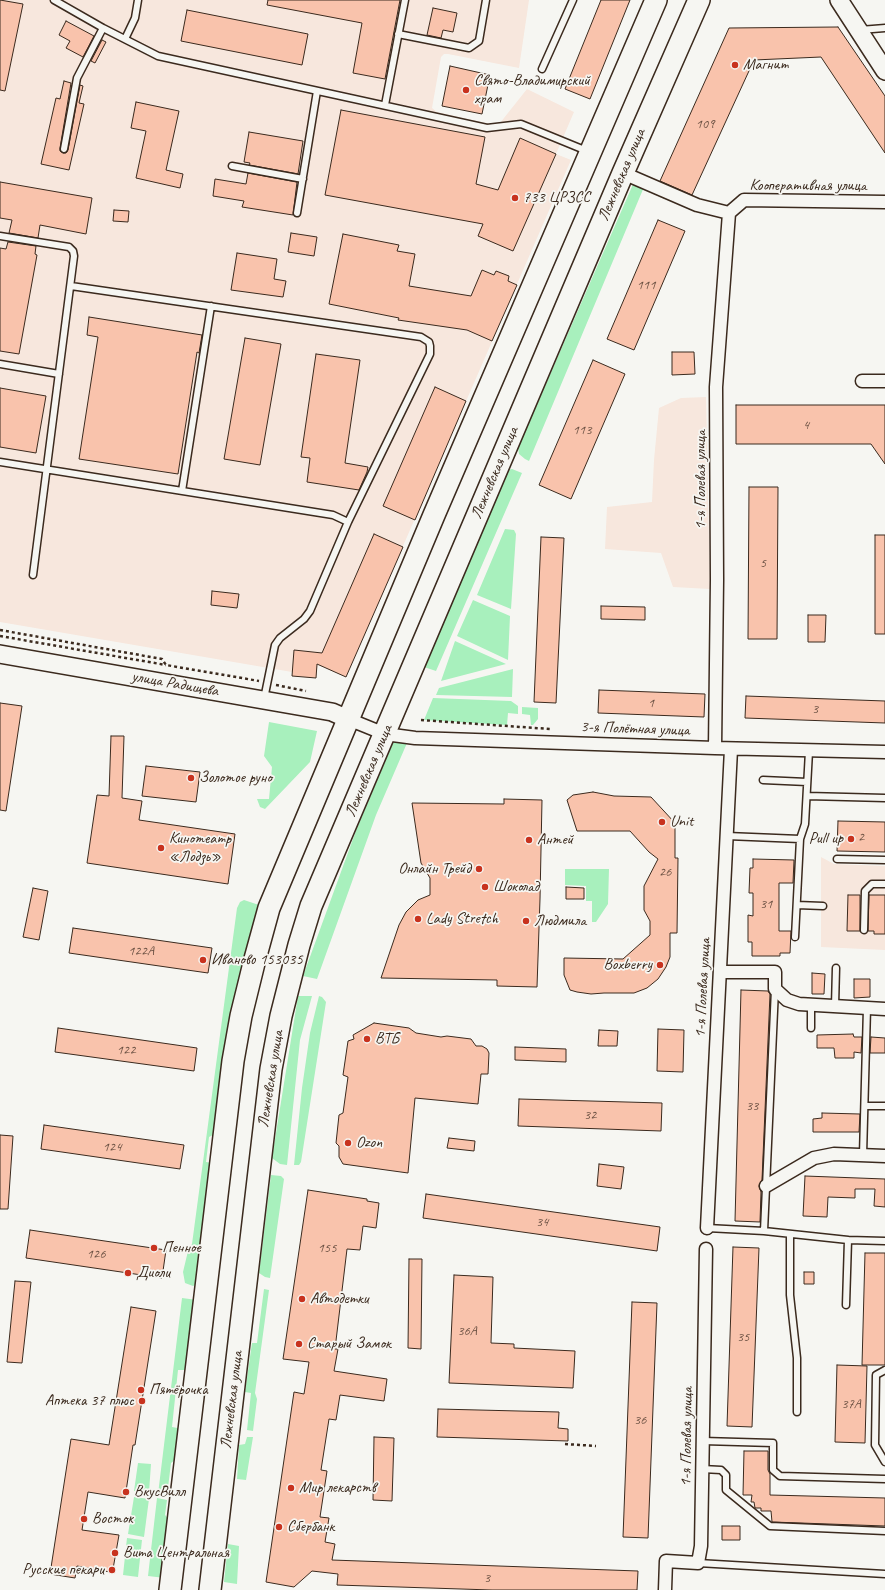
<!DOCTYPE html>
<meta charset="utf-8">
<style>
body{margin:0}
canvas{display:block;background:#f6f6f2}
</style>
<canvas width="885" height="1590"></canvas>
<script>
const c = document.querySelector('canvas').getContext('2d');
c.lineJoin = 'round';
function fill(path, color) { c.fillStyle = color; c.fill(path, 'evenodd'); }
const poly = rows => new Path2D(rows.map(r => 'M' + r).join(''));
function trace(path, color, width, dash) { c.strokeStyle = color; c.lineWidth = width; c.lineCap = dash ? 'butt' : 'round'; c.setLineDash(dash || []); c.stroke(path); }
function write(font, color, halo, rows, align = 'center') {
  c.font = font + ' Caveat,sans-serif'; c.lineWidth = 3.5; c.setLineDash([]); c.textBaseline = 'middle'; c.strokeStyle = halo; c.fillStyle = color; for (const [text, x, y, turn = 0] of rows) {
    c.save(); c.translate(x, y); c.rotate((+turn || 0) * Math.PI / 180); c.textAlign = isNaN(turn) ? turn : align; if (halo) c.strokeText(text, 0, 0); c.fillText(text, 0, 0); c.restore();
  }
}
const built = poly([
 [0,0,529,0,519,68,448,54,444,54,441,57,432,108,437,112,495,125,500,123,527,89,574,112,556,154,571,160,346,677,318,665,316,678,292,676,292,672,0,622],
 [706,397,710,589,673,587,661,553,605,549,607,507,652,502,654,460,659,408,681,398],
 [821,857,834,864,885,866,885,950,821,947]
]);
const green = poly([
 [634,182,644,187,529,461,525,459,519,454,518,448],
 [512,469,522,473,436,671,424,667,507,470],
 [505,529,514,530,516,534,511,609,477,595],
 [473,600,510,616,508,660,457,636],
 [455,641,506,664,441,681],
 [513,669,512,697,436,695,439,688],
 [433,698,511,701,518,706,518,714,508,713,507,725,424,720],
 [522,707,538,708,538,719,533,725,531,725,530,715,522,714],
 [269,722,317,731,310,762,265,809,260,807,257,799,269,799,272,767,264,756],
 [393,743,407,743,376,815,317,979,303,976,357,828],
 [565,869,609,869,608,904,596,922,592,922,592,901,586,901,586,886,565,885],
 [244,900,262,906,217,1133,209,1137,206,1162,213,1163,198,1284,193,1286,185,1283,183,1272,188,1251,192,1244,237,908,240,902],
 [298,996,312,996,300,1040,287,1165,280,1164,272,1158],
 [319,996,322,997,326,1002,301,1162,299,1165,294,1165,302,1088,310,1033],
 [271,1175,281,1176,284,1179,270,1278,265,1277,259,1273],
 [264,1289,269,1290,255,1393,257,1399,253,1431,247,1430,251,1393,245,1392,252,1343,257,1343],
 [182,1298,197,1300,189,1370,178,1370,172,1427,183,1429,180,1456,171,1463,167,1496,158,1494],
 [247,1437,253,1437,246,1480,237,1479,239,1445,245,1444],
 [138,1463,151,1464,149,1492,134,1491],
 [134,1497,149,1499,144,1537,128,1534],
 [157,1498,167,1500,165,1515,172,1522,165,1578,148,1576],
 [127,1538,142,1540,138,1577,123,1575],
 [228,1544,239,1546,237,1584,224,1582]
]);
const building = poly([
 [0,0,23,4,5,91,0,90,0,0],
 [268,0,400,0,385,79,353,73,362,23,267,5,268,0],
 [601,0,630,0,590,99,565,89,601,0],
 [433,8,457,13,453,32,443,30,441,38,427,35,433,8],
 [187,10,308,34,302,65,181,41,187,10],
 [66,21,94,36,83,57,66,48,70,41,59,35,66,21],
 [838,27,885,96,885,153,821,57,754,60,692,195,660,181,729,28,838,27],
 [102,40,106,42,95,63,91,61,102,40],
 [450,66,490,75,482,114,442,106,450,66],
 [64,81,71,83,60,148,60,151,63,153,66,153,68,150,80,85,83,86,79,103,84,104,69,170,41,164,56,98,60,99,64,81],
 [136,102,179,111,166,170,183,174,180,188,136,178,146,131,131,128,136,102],
 [341,110,485,137,476,184,498,190,520,138,556,154,513,251,478,236,483,224,325,195,341,110],
 [249,132,303,141,298,174,249,165,250,163,244,162,249,132],
 [248,173,297,182,293,215,242,207,244,201,213,196,215,179,246,184,248,173],
 [0,182,92,198,86,234,40,225,38,238,9,233,12,220,0,218,0,182],
 [114,210,129,211,128,222,113,221,114,210],
 [658,220,685,231,634,350,607,339,658,220],
 [291,233,317,237,314,256,288,252,291,233],
 [343,234,399,245,397,251,415,254,409,286,471,296,482,270,494,275,496,271,509,276,508,281,517,285,492,341,467,330,398,320,399,318,329,304,343,234],
 [8,242,36,246,35,254,37,255,19,354,0,351,0,248,6,249,8,242],
 [237,253,277,259,274,279,286,281,283,297,231,290,237,253],
 [89,317,202,335,199,353,197,352,178,474,79,459,98,337,87,335,89,317],
 [245,338,281,344,260,465,224,459,245,338],
 [672,352,694,352,695,374,672,375,672,352],
 [316,354,360,360,345,463,368,467,367,472,359,490,307,482,310,458,301,457,316,354],
 [593,360,625,374,571,499,539,485,593,360],
 [435,387,466,401,415,520,383,506,435,387],
 [0,388,46,396,36,453,0,447,0,388],
 [736,405,885,405,885,464,871,444,736,444,736,405],
 [749,487,778,487,777,639,748,639,749,487],
 [374,534,403,547,346,677,317,664,316,678,292,676,294,650,322,653,374,534],
 [875,535,885,535,885,634,875,634,875,535],
 [541,537,564,538,556,703,534,702,541,537],
 [212,591,239,594,237,608,211,605,212,591],
 [601,606,645,607,645,620,601,619,601,606],
 [808,615,826,615,825,642,808,642,808,615],
 [599,690,705,694,704,717,598,713,599,690],
 [746,696,885,701,885,723,745,718,746,696],
 [0,703,22,706,6,811,0,810,0,703],
 [111,736,124,736,122,798,142,801,139,820,235,834,228,884,87,863,97,795,109,796,111,736],
 [146,766,200,772,196,802,142,796,146,766],
 [593,792,614,796,651,797,675,823,675,858,678,858,677,933,670,933,670,957,666,967,658,979,647,988,634,993,604,993,591,994,577,992,570,990,564,975,564,958,623,959,650,935,650,921,644,910,644,886,658,859,649,852,630,831,577,831,567,800,573,795,593,792],
 [504,799,542,800,540,899,537,987,497,986,497,980,381,978,399,925,406,912,418,900,430,895,430,878,421,863,412,803,504,804,504,799],
 [838,821,885,822,885,852,837,851,838,821],
 [753,859,794,860,793,883,779,883,779,931,791,931,790,953,780,953,780,956,752,956,752,942,748,942,748,915,753,916,753,893,749,893,750,868,753,868,753,859],
 [566,887,584,888,584,899,566,899,566,887],
 [33,888,48,891,39,940,23,937,33,888],
 [848,895,860,895,860,931,847,931,848,895],
 [869,895,885,895,885,934,874,934,874,931,868,931,869,895],
 [73,928,212,948,208,973,69,953,73,928],
 [812,973,825,974,824,994,812,994,812,973],
 [854,979,870,979,870,997,854,998,854,979],
 [741,990,768,991,770,994,762,1180,759,1186,761,1192,760,1222,735,1221,741,990],
 [374,1023,409,1028,416,1033,441,1037,447,1036,471,1039,476,1046,482,1046,487,1049,489,1053,488,1074,481,1074,478,1104,415,1098,408,1173,343,1164,339,1157,339,1146,336,1143,339,1115,343,1113,348,1077,343,1075,348,1041,354,1039,353,1035,374,1023],
 [58,1028,197,1048,194,1071,55,1052,58,1028],
 [658,1029,684,1030,683,1072,657,1071,658,1029],
 [599,1030,618,1031,617,1046,598,1046,599,1030],
 [853,1034,854,1037,862,1037,861,1053,854,1052,854,1058,835,1058,834,1048,817,1048,817,1035,853,1034],
 [871,1037,885,1038,885,1053,870,1053,871,1037],
 [515,1047,566,1049,566,1062,515,1060,515,1047],
 [519,1099,662,1103,661,1131,518,1126,519,1099],
 [822,1113,860,1114,859,1132,813,1132,813,1119,822,1118,822,1113],
 [44,1125,184,1145,180,1169,41,1149,44,1125],
 [0,1135,13,1136,8,1209,0,1209,0,1135],
 [449,1138,475,1141,474,1151,447,1148,449,1138],
 [599,1164,624,1167,621,1189,597,1186,599,1164],
 [805,1176,885,1179,885,1207,874,1206,875,1189,855,1189,855,1198,828,1197,827,1217,803,1216,805,1176],
 [308,1190,367,1199,367,1201,379,1203,376,1228,363,1226,360,1250,347,1249,335,1349,338,1349,334,1371,387,1379,384,1401,340,1395,336,1420,329,1419,321,1470,327,1471,320,1517,329,1518,325,1542,335,1544,332,1560,638,1571,637,1590,492,1590,337,1585,338,1574,312,1571,294,1587,266,1582,294,1392,304,1394,309,1362,283,1359,308,1190],
 [426,1194,660,1227,657,1251,423,1218,426,1194],
 [30,1230,166,1250,162,1278,26,1258,30,1230],
 [733,1247,759,1248,752,1427,727,1426,733,1247],
 [865,1253,885,1253,885,1365,862,1365,865,1253],
 [409,1259,422,1259,421,1349,408,1348,409,1259],
 [804,1272,814,1272,814,1284,804,1284,804,1272],
 [454,1275,493,1277,491,1343,514,1344,514,1348,575,1351,573,1388,449,1383,454,1275],
 [15,1281,31,1282,22,1363,7,1362,15,1281],
 [632,1302,657,1303,648,1538,623,1537,632,1302],
 [131,1307,156,1311,135,1445,133,1445,125,1498,88,1492,82,1530,119,1535,113,1569,110,1572,77,1566,75,1578,50,1574,71,1439,109,1445,131,1307],
 [837,1365,867,1366,865,1443,835,1442,837,1365],
 [438,1409,559,1412,558,1428,568,1429,568,1441,437,1437,438,1409],
 [374,1437,394,1438,392,1501,373,1500,374,1437],
 [744,1451,768,1451,768,1470,770,1474,770,1495,885,1498,885,1526,772,1522,771,1511,761,1511,761,1508,755,1508,754,1502,751,1502,752,1495,743,1495,744,1451],
 [722,1526,740,1526,740,1540,722,1540,722,1526]
]);
const path = poly([
 [0,630,162,659,166,665,259,681],
 [0,636,166,665],
 [276,685,306,691],
 [421,720,550,729],
 [565,1444,596,1446]
]);
const lane = poly([
 [54,0,103,28,158,56,487,128,521,124,587,151],
 [860,30,885,28],
 [398,34,469,48,479,41,486,0],
 [125,39,135,18,138,0],
 [542,69,573,0],
 [385,105,405,0],
 [64,149,77,78,103,28],
 [232,166,303,179],
 [297,213,317,91],
 [0,236,69,247,73,251,74,256,33,575],
 [71,286,421,337,429,342,430,346,430,354,348,522,310,611,304,619,280,638,275,645,264,699],
 [0,364,59,374],
 [0,462,333,515,348,522],
 [182,491,211,306],
 [763,780,807,782],
 [807,796,885,798],
 [727,836,800,839],
 [837,859,885,860],
 [797,905,823,906],
 [864,930,865,891,872,884,885,884],
 [795,937,800,839,805,824,809,751],
 [835,1006,836,968],
 [811,1028,811,1004],
 [865,1106,885,1106],
 [863,1155,867,1008],
 [707,1228,764,1231,848,1240,846,1305],
 [764,1231,775,989],
 [790,1234,790,1295,797,1358,797,1412],
 [848,1240,885,1241],
 [885,1370,876,1375,875,1445,885,1462],
 [703,1441,773,1443,773,1470,780,1476,885,1479],
 [702,1469,721,1470,726,1475,726,1490,770,1526,885,1531],
 [698,1563,885,1574]
]);
const street = poly([
 [623,173,697,205,729,213,744,200,885,202],
 [862,381,885,381],
 [348,719,385,734,415,738,715,748,885,752],
 [715,748,717,580,716,387,729,213],
 [720,972,775,972,775,989,787,1000,799,1004,885,1009],
 [766,1186,814,1158,834,1154,885,1156],
 [707,1228,731,749],
 [665,1590,666,1561,698,1563,701,1546,706,1249]
]);
const secondary = poly([
 [839,0,885,71],
 [0,654,332,712,348,719]
]);
const highway = poly([
 [170,1590,233,1061,241,1016,255,959,269,908,434,515,656,0],
 [210,1590,271,1069,281,1016,299,945,311,906,623,173,699,0]
]);
const markers = [
 [735,65,4,"#c8321e"],
 [466,90,4,"#c8321e"],
 [515,198,4,"#c8321e"],
 [191,778,4,"#c8321e"],
 [662,822,4,"#c8321e"],
 [851,839,4,"#c8321e"],
 [529,840,4,"#c8321e"],
 [161,848,4,"#c8321e"],
 [479,869,4,"#c8321e"],
 [485,887,4,"#c8321e"],
 [418,919,4,"#c8321e"],
 [526,921,4,"#c8321e"],
 [203,960,4,"#c8321e"],
 [660,965,4,"#c8321e"],
 [367,1039,4,"#c8321e"],
 [348,1143,4,"#c8321e"],
 [154,1248,4,"#c8321e"],
 [128,1273,4,"#c8321e"],
 [302,1299,4,"#c8321e"],
 [299,1344,4,"#c8321e"],
 [141,1390,4,"#c8321e"],
 [142,1401,4,"#c8321e"],
 [291,1488,4,"#c8321e"],
 [126,1492,4,"#c8321e"],
 [84,1519,4,"#c8321e"],
 [279,1527,4,"#c8321e"],
 [115,1553,4,"#c8321e"],
 [112,1570,4,"#c8321e"]
];
const numberNames = [
 ["109",705,124],
 ["111",646,285],
 ["4",806,425],
 ["113",582,430],
 ["5",763,563],
 ["1",651,703],
 ["3",815,709],
 ["2",861,837],
 ["26",665,872],
 ["31",766,904],
 ["122А",141,951],
 ["122",126,1050],
 ["33",752,1106],
 ["32",590,1115],
 ["124",112,1147],
 ["34",542,1222],
 ["155",327,1248],
 ["126",96,1254],
 ["36А",467,1331],
 ["35",743,1337],
 ["37А",851,1404],
 ["36",640,1420],
 ["3",487,1578]
];
const poiNames = [
 ["Магнит",743,65],
 ["Свято-Владимирский",474,81],
 ["храм",474,99],
 ["733 ЦРЗСС",523,198],
 ["Золотое руно",199,778],
 ["Unit",670,822],
 ["Кинотеатр",169,839],
 ["«Лодзь»",169,857],
 ["Pull up",843,839,"right"],
 ["Антей",537,840],
 ["Онлайн Трейд",471,869,"right"],
 ["Шоколад",493,887],
 ["Lady Stretch",426,919],
 ["Людмила",534,921],
 ["Иваново 153035",211,960],
 ["Boxberry",652,965,"right"],
 ["ВТБ",375,1039],
 ["Ozon",356,1143],
 ["Пенное",162,1248],
 ["Диоли",136,1273],
 ["Автодетки",310,1299],
 ["Старый Замок",307,1344],
 ["Пятёрочка",149,1390],
 ["Аптека 37 плюс",134,1401,"right"],
 ["Мир лекарств",299,1488],
 ["ВкусВилл",134,1492],
 ["Восток",92,1519],
 ["Сбербанк",287,1527],
 ["Вита Центральная",123,1553],
 ["Русские пекари",104,1570,"right"]
];
const streetNames = [
 ["Лежневская улица",622,175,-67],
 ["Кооперативная улица",808,186],
 ["Лежневская улица",495,473,-67],
 ["1-я Полевая улица",701,480,-90],
 ["улица Радищева",175,684,10],
 ["3-я Полётная улица",635,729,2],
 ["Лежневская улица",369,771,-67],
 ["1-я Полевая улица",703,988,-87],
 ["Лежневская улица",271,1079,-81],
 ["Лежневская улица",232,1400,-83],
 ["1-я Полевая улица",687,1437,-89]
];
fill(built, '#f7e7dd');
fill(green, '#a8f0bd');
fill(building, '#f9c3ac');
trace(building, '#3b2a1e', 1);
trace(lane, '#3b2a1e', 9);
trace(street, '#3b2a1e', 15);
trace(secondary, '#3b2a1e', 20);
trace(highway, '#3b2a1e', 24);
trace(path, '#3b2a1e', 2.5, [3, 3]);
trace(lane, '#f6f6f2', 6);
trace(street, '#f6f6f2', 12);
trace(secondary, '#f6f6f2', 17);
trace(highway, '#f6f6f2', 21);
for (const [x, y, r, color] of markers) { const dot = new Path2D(); dot.arc(x, y, r, 0, 2 * Math.PI); c.fillStyle = color; c.fill(dot); trace(dot, '#f6f6f2', 1.5); }
write('14px', '#6a5042', null, numberNames);
write('16px', '#3b2a1e', '#f6f6f2', poiNames, 'left');
write('16px', '#3b2a1e', '#f6f6f2', streetNames);
</script>
